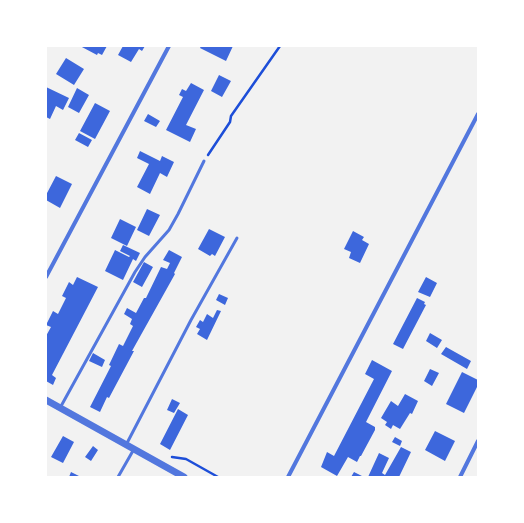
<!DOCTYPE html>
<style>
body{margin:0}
#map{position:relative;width:524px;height:523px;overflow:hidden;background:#f2f2f2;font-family:"Noto Sans",sans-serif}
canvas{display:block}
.frame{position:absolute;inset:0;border:47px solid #fff;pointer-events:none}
</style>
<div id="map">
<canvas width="524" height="523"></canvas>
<div class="frame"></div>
</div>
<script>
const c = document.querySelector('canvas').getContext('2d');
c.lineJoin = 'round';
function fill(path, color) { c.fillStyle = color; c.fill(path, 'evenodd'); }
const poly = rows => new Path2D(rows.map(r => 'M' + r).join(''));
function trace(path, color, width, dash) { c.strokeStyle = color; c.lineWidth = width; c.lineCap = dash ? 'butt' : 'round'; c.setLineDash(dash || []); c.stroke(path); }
const building = poly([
 [80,46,107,46,102,55,98,53,97,55],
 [123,46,145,46,142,51,139,49,131,62,118,55],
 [201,46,233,46,226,61,200,48],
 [66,58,84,69,74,85,56,74],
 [219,75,231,81,222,97,211,91],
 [191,83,204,90,186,125,196,129,190,142,166,130,183,97,179,95,182,89,186,91],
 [46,87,69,98,63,110,56,106,50,119,46,117],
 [77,88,89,95,79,113,68,107],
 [95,103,110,111,95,139,80,131],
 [148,114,160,121,156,127,144,121],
 [79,133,92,140,88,147,75,140],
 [140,151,160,161,162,156,174,162,167,177,160,173,150,194,137,187,149,164,137,158],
 [56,176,72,184,60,208,46,200,46,195],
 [147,209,160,215,149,236,137,230],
 [120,219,136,227,127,246,111,238],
 [209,229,225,237,215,256,212,254,210,256,198,249],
 [353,231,364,237,362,240,369,244,360,263,349,258,351,252,344,249],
 [123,245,140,253,136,261,133,259,123,280,105,271,115,250,129,257,130,256,120,251],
 [169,250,182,257,174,273,175,274,132,351,134,351,109,398,107,397,100,412,90,407,111,366,109,365,119,344,123,346,133,326,130,324,132,319,124,314,127,308,136,313,144,298,146,298,161,267,167,269,170,263,163,260],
 [144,262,153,267,142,287,133,282],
 [77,277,98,287,52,375,56,378,53,385,46,381,46,336,51,327,46,325,53,311,58,314,66,298,62,296,69,282,73,285],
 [426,277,437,283,430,297,418,292],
 [219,294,228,298,225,305,216,300],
 [417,298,425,302,424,304,426,305,403,349,393,344],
 [217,310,221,311,207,340,197,334,200,329,196,327,200,320,203,322,207,314,213,318],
 [430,333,442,340,437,348,426,341],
 [446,347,471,361,467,369,441,354],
 [93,353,105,360,102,367,89,361],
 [372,360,392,371,366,422,375,427,375,430,361,456,360,456,357,462,348,457,337,476,321,467,327,452,334,456,374,379,365,374],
 [430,369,439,373,432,386,424,381],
 [462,372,478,380,478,385,464,413,446,404],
 [405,394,418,401,412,414,410,413,400,429,393,425,391,429,385,425,387,422,381,418,391,401,398,406],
 [172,399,180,403,174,413,167,410],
 [178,409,188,415,170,450,160,444],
 [435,431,455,441,445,461,425,450],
 [63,436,74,442,63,463,51,457],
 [395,437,402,441,400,446,392,442],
 [93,446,98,450,91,461,85,457],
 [401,447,411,452,399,477,368,477,379,453,389,458,382,473,385,475],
 [71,472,81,477,69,477],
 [354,472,364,477,351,477]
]);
const path = poly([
 [208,155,230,122,231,116,280,46],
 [172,457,186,459,218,477]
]);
const service = poly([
 [60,408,135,272,145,257,169,230,178,214,204,161],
 [126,445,191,320,237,238],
 [118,477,134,449]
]);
const minor = poly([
 [46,277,169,46],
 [288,477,478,114],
 [460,477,478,441]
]);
const tertiary = poly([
 [46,400,184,477]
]);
fill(building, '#3d67dc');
trace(path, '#1d4ed8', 2.5);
trace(service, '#5277de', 3);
trace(minor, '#5277de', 4);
trace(tertiary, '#5277de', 7);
</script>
